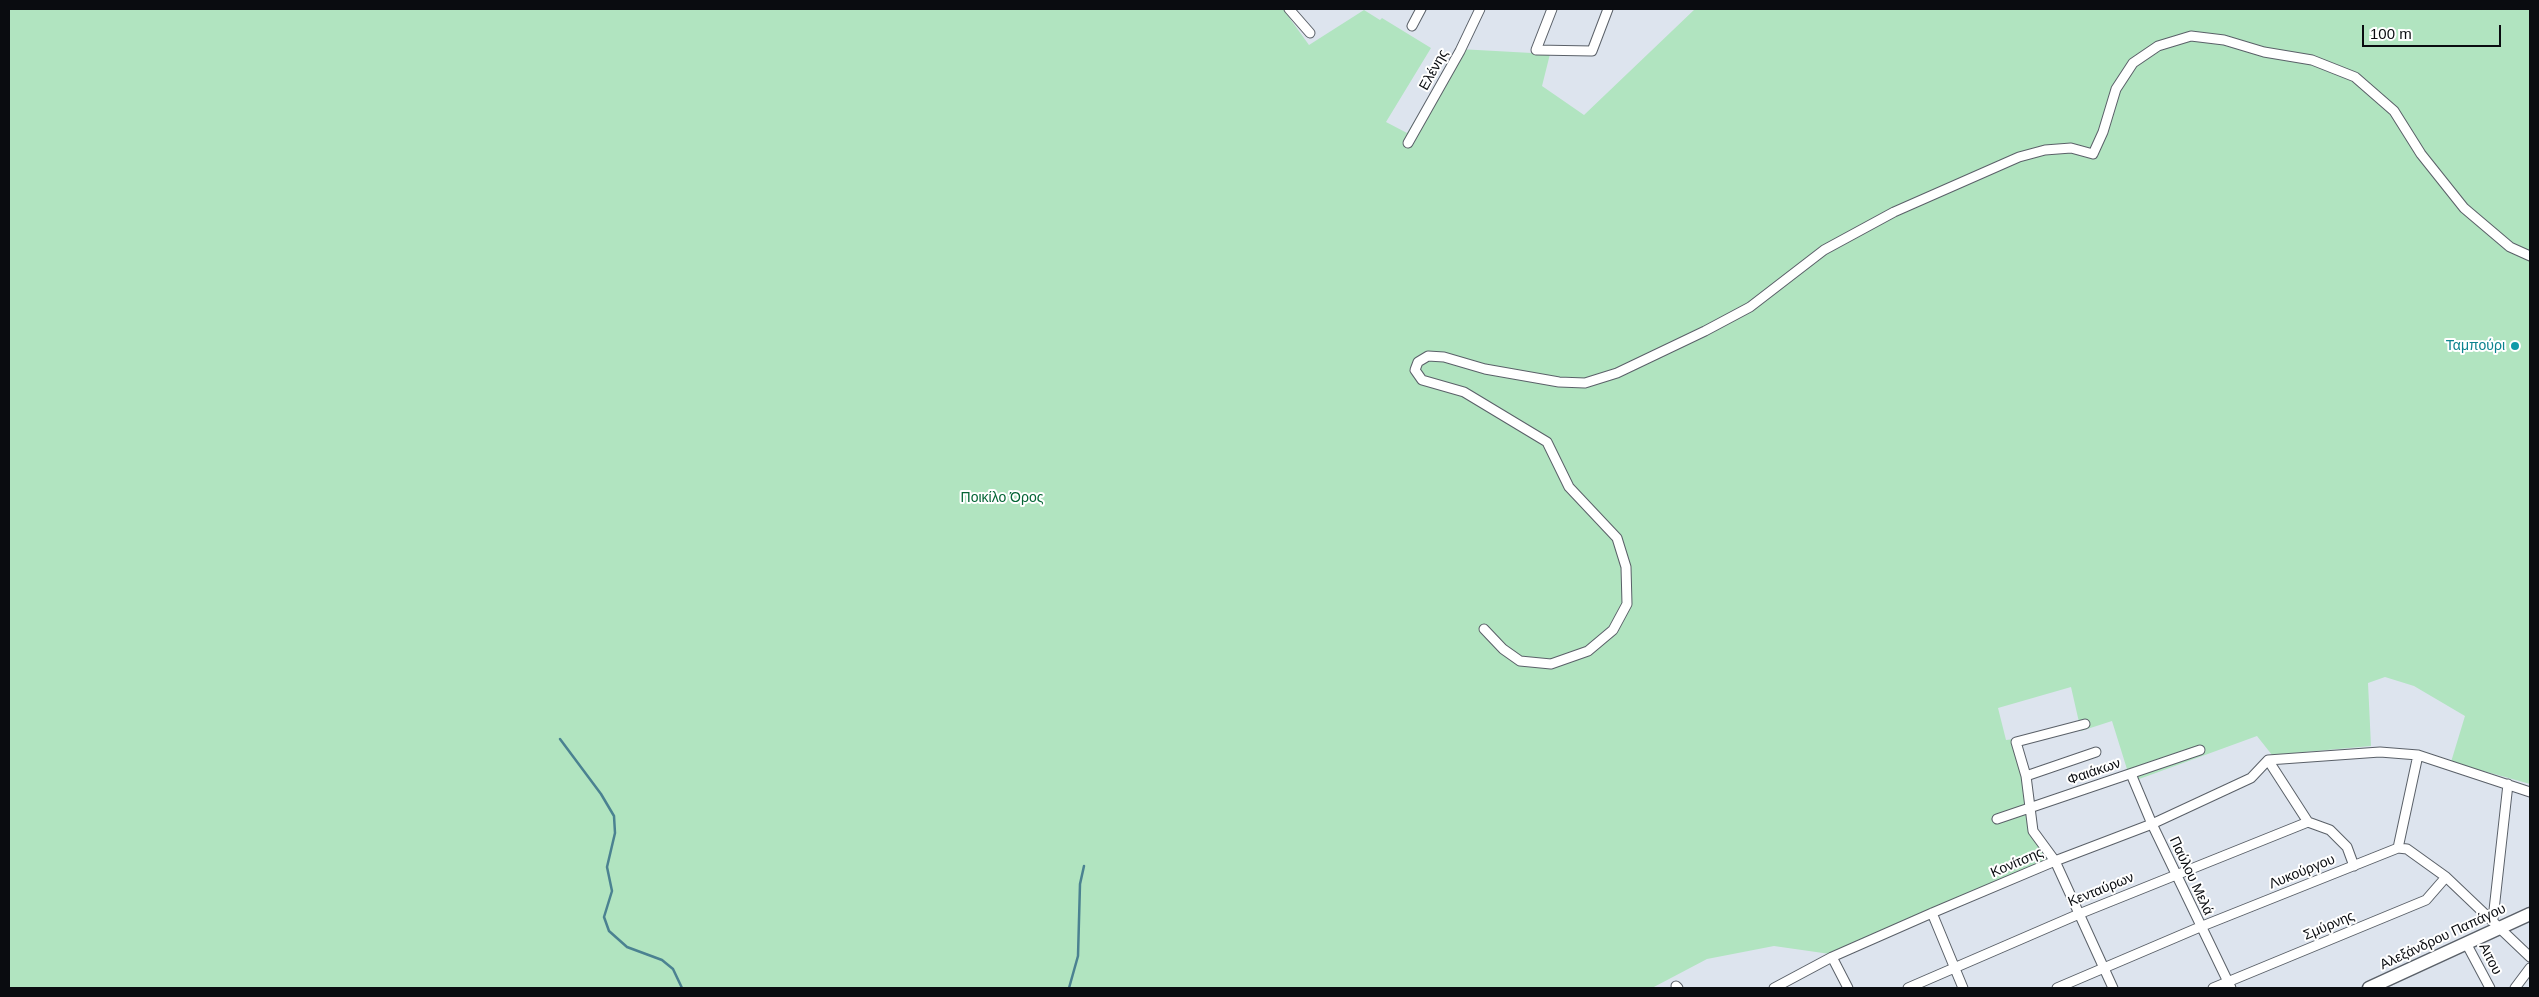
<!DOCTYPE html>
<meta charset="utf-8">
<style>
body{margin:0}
#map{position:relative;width:2539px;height:997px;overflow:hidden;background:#dde4ee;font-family:Helvetica,sans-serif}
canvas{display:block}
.frame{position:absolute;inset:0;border:10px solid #0a0c10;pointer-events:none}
.scale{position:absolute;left:2362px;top:25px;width:139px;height:22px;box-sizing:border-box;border:2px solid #0a0c10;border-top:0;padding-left:6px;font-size:15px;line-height:18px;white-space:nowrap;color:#0a0c10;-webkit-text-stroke:4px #fff;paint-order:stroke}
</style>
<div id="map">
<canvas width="2539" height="997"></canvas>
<div class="frame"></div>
<div class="scale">100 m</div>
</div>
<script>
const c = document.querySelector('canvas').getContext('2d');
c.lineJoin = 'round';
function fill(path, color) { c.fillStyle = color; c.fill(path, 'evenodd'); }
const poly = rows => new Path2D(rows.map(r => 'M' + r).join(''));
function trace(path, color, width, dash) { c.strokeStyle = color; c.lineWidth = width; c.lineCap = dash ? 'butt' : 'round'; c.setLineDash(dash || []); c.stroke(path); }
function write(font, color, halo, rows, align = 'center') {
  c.font = font + ' Helvetica,sans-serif'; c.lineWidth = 4; c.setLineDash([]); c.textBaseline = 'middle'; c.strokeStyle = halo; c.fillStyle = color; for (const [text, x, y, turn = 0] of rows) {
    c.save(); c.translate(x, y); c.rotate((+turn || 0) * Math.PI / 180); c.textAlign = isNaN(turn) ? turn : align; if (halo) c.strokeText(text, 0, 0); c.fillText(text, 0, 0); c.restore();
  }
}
const green = poly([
 [9,9,1283,9,1309,45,1364,10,1380,20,1382,18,1431,48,1386,122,1407,133,1459,49,1550,54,1542,86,1584,115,1695,9,2530,9,2530,784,2451,762,2465,716,2414,686,2385,677,2368,683,2371,746,2272,755,2257,736,2131,782,2112,721,2081,731,2071,687,1998,708,2006,740,2014,739,2023,777,2030,833,2050,860,1830,954,1774,946,1707,959,1652,988,9,988]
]);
const stream = poly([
 [560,739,601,794,614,816,615,833,607,867,612,891,604,917,609,931,627,947,662,960,673,969,682,988],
 [1069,988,1078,956,1080,884,1084,866]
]);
const street = poly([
 [1289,9,1310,33],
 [1552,9,1536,50,1592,51,1608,9],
 [1412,26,1421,9],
 [1408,143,1460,51,1480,9],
 [1484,629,1503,649,1520,661,1551,664,1588,651,1613,630,1627,604,1626,567,1617,538,1569,487,1547,442,1464,392,1422,380,1415,370,1418,362,1428,356,1444,357,1485,369,1559,382,1585,383,1617,373,1705,331,1750,307,1824,250,1894,212,2019,157,2045,150,2071,148,2093,154,2103,132,2116,89,2133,63,2158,46,2191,36,2224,40,2264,52,2312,60,2355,77,2394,111,2421,154,2464,208,2510,247,2530,256],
 [2085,724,2016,742,2026,776,2033,831,2055,861,2113,988],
 [2268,760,2380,752,2418,755,2530,792],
 [2268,760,2308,822,2330,830,2347,847,2354,866],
 [2131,774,2152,824,2231,988],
 [2026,776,2096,752],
 [1997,819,2200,750],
 [2398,848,2418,755],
 [1932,913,1963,988],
 [2493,919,2508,784],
 [2466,943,2490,988],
 [1832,957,1848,988],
 [1676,986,1678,988],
 [1774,988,1832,957,1932,913,2055,861,2152,824,2251,778,2268,760],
 [1908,988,2079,914,2308,822],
 [2057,988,2200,927,2398,848,2407,849,2446,877,2530,957],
 [2213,988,2426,900,2446,877],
 [2515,988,2530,968]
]);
const secondary = poly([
 [2369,988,2530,914]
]);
const markers = [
 [2515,346,5,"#0f9aa8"]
];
const streetNames = [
 ["Ελένης",1434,70,-61],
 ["Φαιάκων",2094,772,-19],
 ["Κονίτσης",2017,863,-23],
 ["Λυκούργου",2302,872,-22],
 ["Παύλου Μελά",2191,876,65],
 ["Κενταύρων",2101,890,-22],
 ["Σμύρνης",2329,926,-23],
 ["Αλεξάνδρου Παπάγου",2443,937,-25],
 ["Αιτου",2490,959,63]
];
const cultureNames = [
 ["Ταμπούρι",2505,346]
];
const parkNames = [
 ["Ποικίλο Όρος",1002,498]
];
fill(green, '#b1e4c0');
trace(stream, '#4b8291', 2.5);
trace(street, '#5a6068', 11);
trace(secondary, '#5a6068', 15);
trace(street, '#fff', 9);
trace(secondary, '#fff', 12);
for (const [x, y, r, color] of markers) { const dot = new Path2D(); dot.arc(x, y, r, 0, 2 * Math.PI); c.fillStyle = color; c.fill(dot); trace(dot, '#fff', 2); }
write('14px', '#0a0c10', '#fff', streetNames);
write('14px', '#0d838f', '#fff', cultureNames, 'right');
write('14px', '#056535', '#fff', parkNames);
</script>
